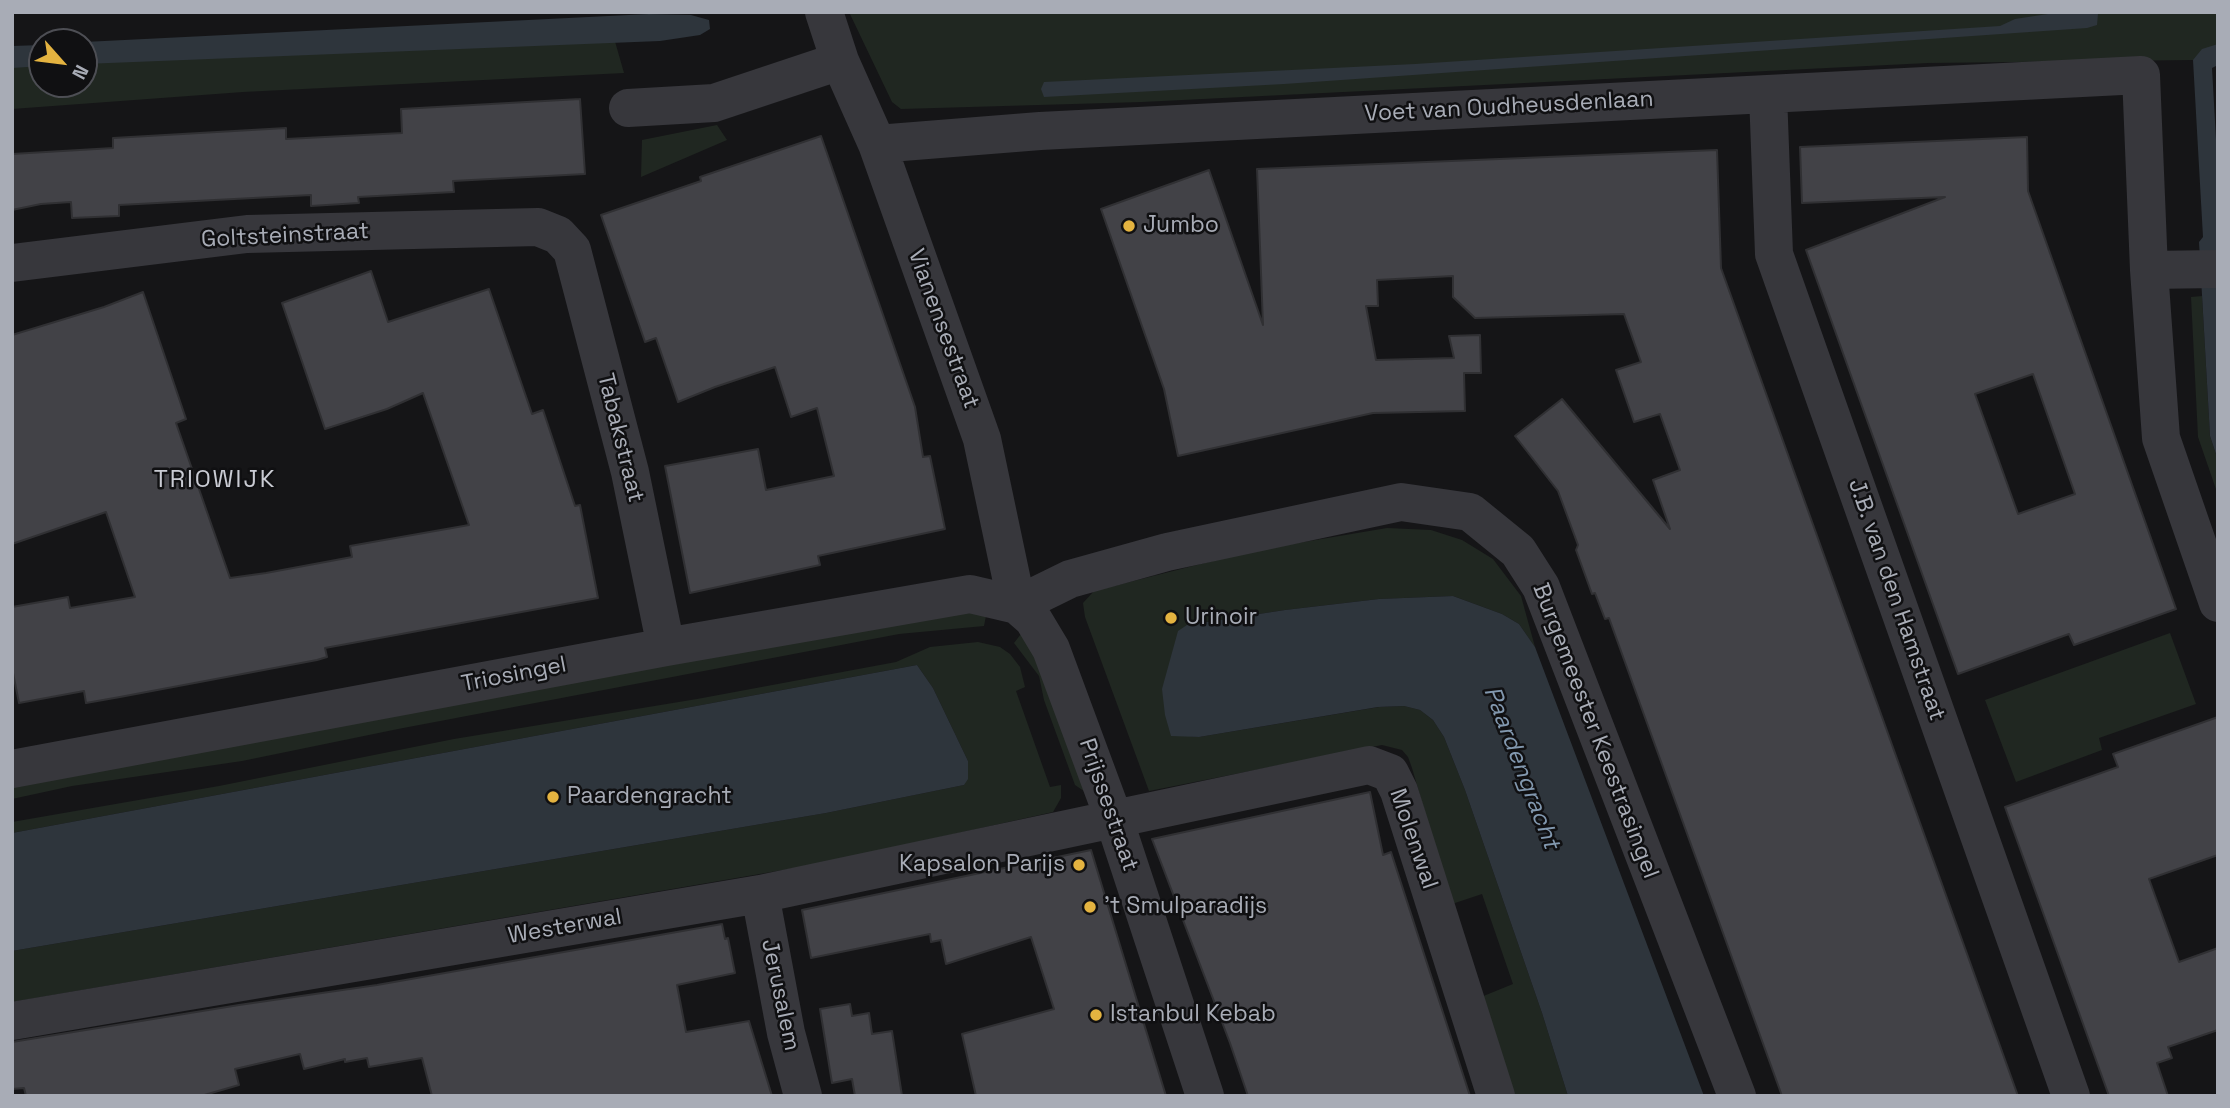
<!DOCTYPE html>
<style>
body{margin:0}
#map{position:relative;width:2230px;height:1108px;overflow:hidden;background:#151517;font-family:"Space Grotesk",sans-serif}
canvas{display:block}
.frame{position:absolute;inset:0;border:14px solid #a8acb6;pointer-events:none}
.north{position:absolute;left:28px;top:28px;width:70px;height:70px;box-sizing:border-box;background:#101012;border:2px solid #4d4e54;border-radius:50%;rotate:118deg;font-size:19px;font-weight:700;line-height:28px;text-align:center;color:#a8acb6}
.north::after{content:'';display:block;margin:auto;width:24px;height:32px;background:#e4b340;clip-path:polygon(50% 0,100% 100%,50% 72%,0 100%)}
</style>
<div id="map">
<canvas width="2230" height="1108"></canvas>
<div class="frame"></div>
<div class="north">N</div>
</div>
<script>
const c = document.querySelector('canvas').getContext('2d');
c.lineJoin = 'round';
function fill(path, color) { c.fillStyle = color; c.fill(path, 'evenodd'); }
const poly = rows => new Path2D(rows.map(r => 'M' + r).join(''));
function trace(path, color, width, dash) { c.strokeStyle = color; c.lineWidth = width; c.lineCap = dash ? 'butt' : 'round'; c.setLineDash(dash || []); c.stroke(path); }
function write(font, color, halo, rows, align = 'center') {
  c.font = font + ' "Space Grotesk",sans-serif'; c.lineWidth = 5; c.setLineDash([]); c.textBaseline = 'middle'; c.strokeStyle = halo; c.fillStyle = color; for (const [text, x, y, turn = 0] of rows) {
    c.save(); c.translate(x, y); c.rotate((+turn || 0) * Math.PI / 180); c.textAlign = isNaN(turn) ? turn : align; if (halo) c.strokeText(text, 0, 0); c.fillText(text, 0, 0); c.restore();
  }
}
const green = poly([
 [849,12,2218,12,2218,54,2193,60,1928,63,1142,102,901,109,892,102],
 [610,24,624,73,243,92,12,109,12,48,42,47,42,84,84,84,84,46],
 [717,125,727,140,641,177,642,140],
 [2202,296,2210,436,2218,460,2218,495,2198,437,2191,297],
 [1387,528,1431,530,1462,540,1493,559,1521,596,1535,647,1519,624,1502,614,1453,596,1379,599,1285,610,1187,625,1189,736,1199,737,1379,707,1404,706,1420,710,1433,720,1444,737,1465,790,1542,1013,1568,1096,1511,1096,1481,997,1513,984,1482,894,1452,904,1412,768,1408,757,1402,750,1382,745,1149,791,1085,617,1083,603,1094,591,1256,550],
 [987,611,984,626,899,634,398,729,242,761,72,786,12,799,12,781,826,627],
 [1024,630,1094,798,1075,785,1044,700,1039,676,1014,643],
 [2170,633,2196,704,2099,738,2102,750,2016,782,1985,700],
 [978,642,1000,647,1010,654,1020,667,1025,687,1016,691,1050,787,1061,785,1061,798,1053,812,824,863,12,1002,12,951,826,813,964,785,968,761,933,688,917,665,12,833,12,822,219,786,454,739,697,699,896,662,930,647]
]);
const water = poly([
 [2061,12,2094,12,2098,14,2097,25,2087,28,1284,84,1044,97,1041,89,1044,82,1415,64,2000,26,2015,19],
 [649,14,691,15,709,20,710,29,700,35,660,41,84,64,84,42],
 [2218,44,2218,65,2212,68,2218,175,2218,460,2210,436,2199,242,2203,237,2193,60,2202,49],
 [42,45,42,66,12,68,12,46],
 [1453,596,1502,614,1519,624,1535,647,1704,1096,1568,1096,1542,1013,1465,790,1444,737,1433,720,1420,710,1404,706,1378,707,1199,737,1171,736,1165,715,1162,689,1178,631,1187,625,1285,610,1379,599],
 [917,665,933,688,968,761,968,779,964,785,826,813,12,951,12,833]
]);
const building = poly([
 [580,99,585,174,453,181,454,192,358,197,359,203,311,206,311,195,119,205,119,216,72,218,71,202,41,204,12,210,12,154,113,148,113,138,286,128,286,139,402,133,401,109,580,99],
 [821,136,915,407,923,457,930,456,945,529,818,556,820,565,690,593,665,466,758,449,766,490,834,476,817,408,791,417,775,367,715,387,678,402,656,338,645,342,601,215,701,181,700,177,821,136],
 [2027,137,2028,191,2176,609,2074,645,2069,634,1958,674,1806,250,1945,197,1802,203,1800,147,2027,137],
 [2033,374,2075,494,2018,514,1975,394,2033,374],
 [1717,150,1721,268,2018,1096,1782,1096,1609,618,1605,619,1595,593,1592,594,1576,550,1578,545,1558,491,1515,436,1562,399,1670,529,1653,480,1680,470,1660,414,1634,422,1616,370,1641,362,1624,314,1475,318,1453,297,1453,276,1377,280,1378,306,1366,306,1376,360,1454,358,1449,336,1480,335,1481,373,1464,373,1465,411,1373,413,1178,456,1164,389,1101,209,1209,170,1263,325,1257,169,1717,150],
 [371,271,388,322,489,289,532,414,543,410,575,506,580,505,598,598,325,648,327,657,317,660,120,697,86,703,84,691,19,703,12,668,12,607,68,597,70,608,135,597,106,512,12,544,12,335,104,307,143,292,186,419,176,423,230,578,266,573,352,557,350,546,469,525,423,393,387,409,325,429,282,303,371,271],
 [2218,717,2218,855,2149,879,2179,962,2218,948,2218,1030,2168,1047,2172,1058,2157,1063,2168,1096,2109,1096,2005,807,2118,767,2113,754,2218,717],
 [1370,792,1383,855,1391,852,1470,1096,1248,1096,1230,1043,1152,839,1370,792],
 [1091,850,1166,1096,976,1096,962,1034,1054,1009,1031,937,946,964,941,940,931,942,930,934,811,958,802,910,1091,850],
 [722,924,725,939,728,938,735,973,677,985,686,1032,749,1021,772,1096,432,1096,422,1058,369,1067,367,1058,345,1062,345,1059,304,1069,300,1054,235,1069,239,1085,201,1096,26,1096,24,1088,12,1089,12,1042,239,1005,377,985,722,924],
 [850,1004,852,1016,869,1013,872,1034,892,1031,902,1096,855,1096,852,1079,832,1083,820,1009,850,1004]
]);
const minor = poly([
 [824,12,840,61,877,144,982,439,1017,605],
 [1768,94,1774,254,2071,1096],
 [628,108,714,103,840,61],
 [877,144,1040,131,2141,75,2149,270,2218,269],
 [12,263,247,234,538,227,558,235,572,250,630,472,666,647],
 [2149,270,2161,438,2218,603],
 [1017,605,1070,579,1167,552,1401,502,1470,512,1518,551,1541,587,1737,1096],
 [12,769,666,647,970,594,1017,605,1033,619,1051,649,1114,819,1205,1096],
 [760,894,786,1033,803,1096],
 [12,1021,760,894,1369,765,1390,773,1399,791,1496,1096]
]);
const markers = [
 [1129,226,7,"#e4b340"],
 [1171,618,7,"#e4b340"],
 [553,797,7,"#e4b340"],
 [1079,865,7,"#e4b340"],
 [1090,907,7,"#e4b340"],
 [1096,1015,7,"#e4b340"]
];
const streetNames = [
 ["Voet van Oudheusdenlaan",1509,107,-3],
 ["Goltsteinstraat",285,236,-3],
 ["Vianensestraat",943,329,70],
 ["Tabakstraat",620,438,76],
 ["J.B. van den Hamstraat",1896,600,71],
 ["Triosingel",514,675,-11],
 ["Burgemeester Keestrasingel",1595,731,69],
 ["Prijssestraat",1108,805,71],
 ["Molenwal",1413,839,71],
 ["Westerwal",565,927,-10],
 ["Jerusalem",780,995,78]
];
const poiNames = [
 ["Jumbo",1143,226],
 ["Urinoir",1185,618],
 ["Paardengracht",567,797],
 ["Kapsalon Parijs",1065,865,"right"],
 ["'t Smulparadijs",1104,907],
 ["Istanbul Kebab",1110,1015]
];
const neighbourhoodNames = [
 ["TRIOWIJK",215,480]
];
const waterNames = [
 ["Paardengracht",1521,768,69]
];
fill(green, '#202721');
fill(water, '#2e353c');
fill(building, '#424247');
trace(building, '#303033', 2);
trace(minor, '#37373c', 38);
for (const [x, y, r, color] of markers) { const dot = new Path2D(); dot.arc(x, y, r, 0, 2 * Math.PI); c.fillStyle = color; c.fill(dot); trace(dot, '#101012', 2.5); }
write('23px', '#a8acb6', '#101012', streetNames);
write('23px', '#a8acb6', '#101012', poiNames, 'left');
c.letterSpacing = '2px';
write('24px', '#c9cbd3', '#101012', neighbourhoodNames);
c.letterSpacing = '0px';
write('italic 24px', '#8298af', '#101012', waterNames);
</script>
